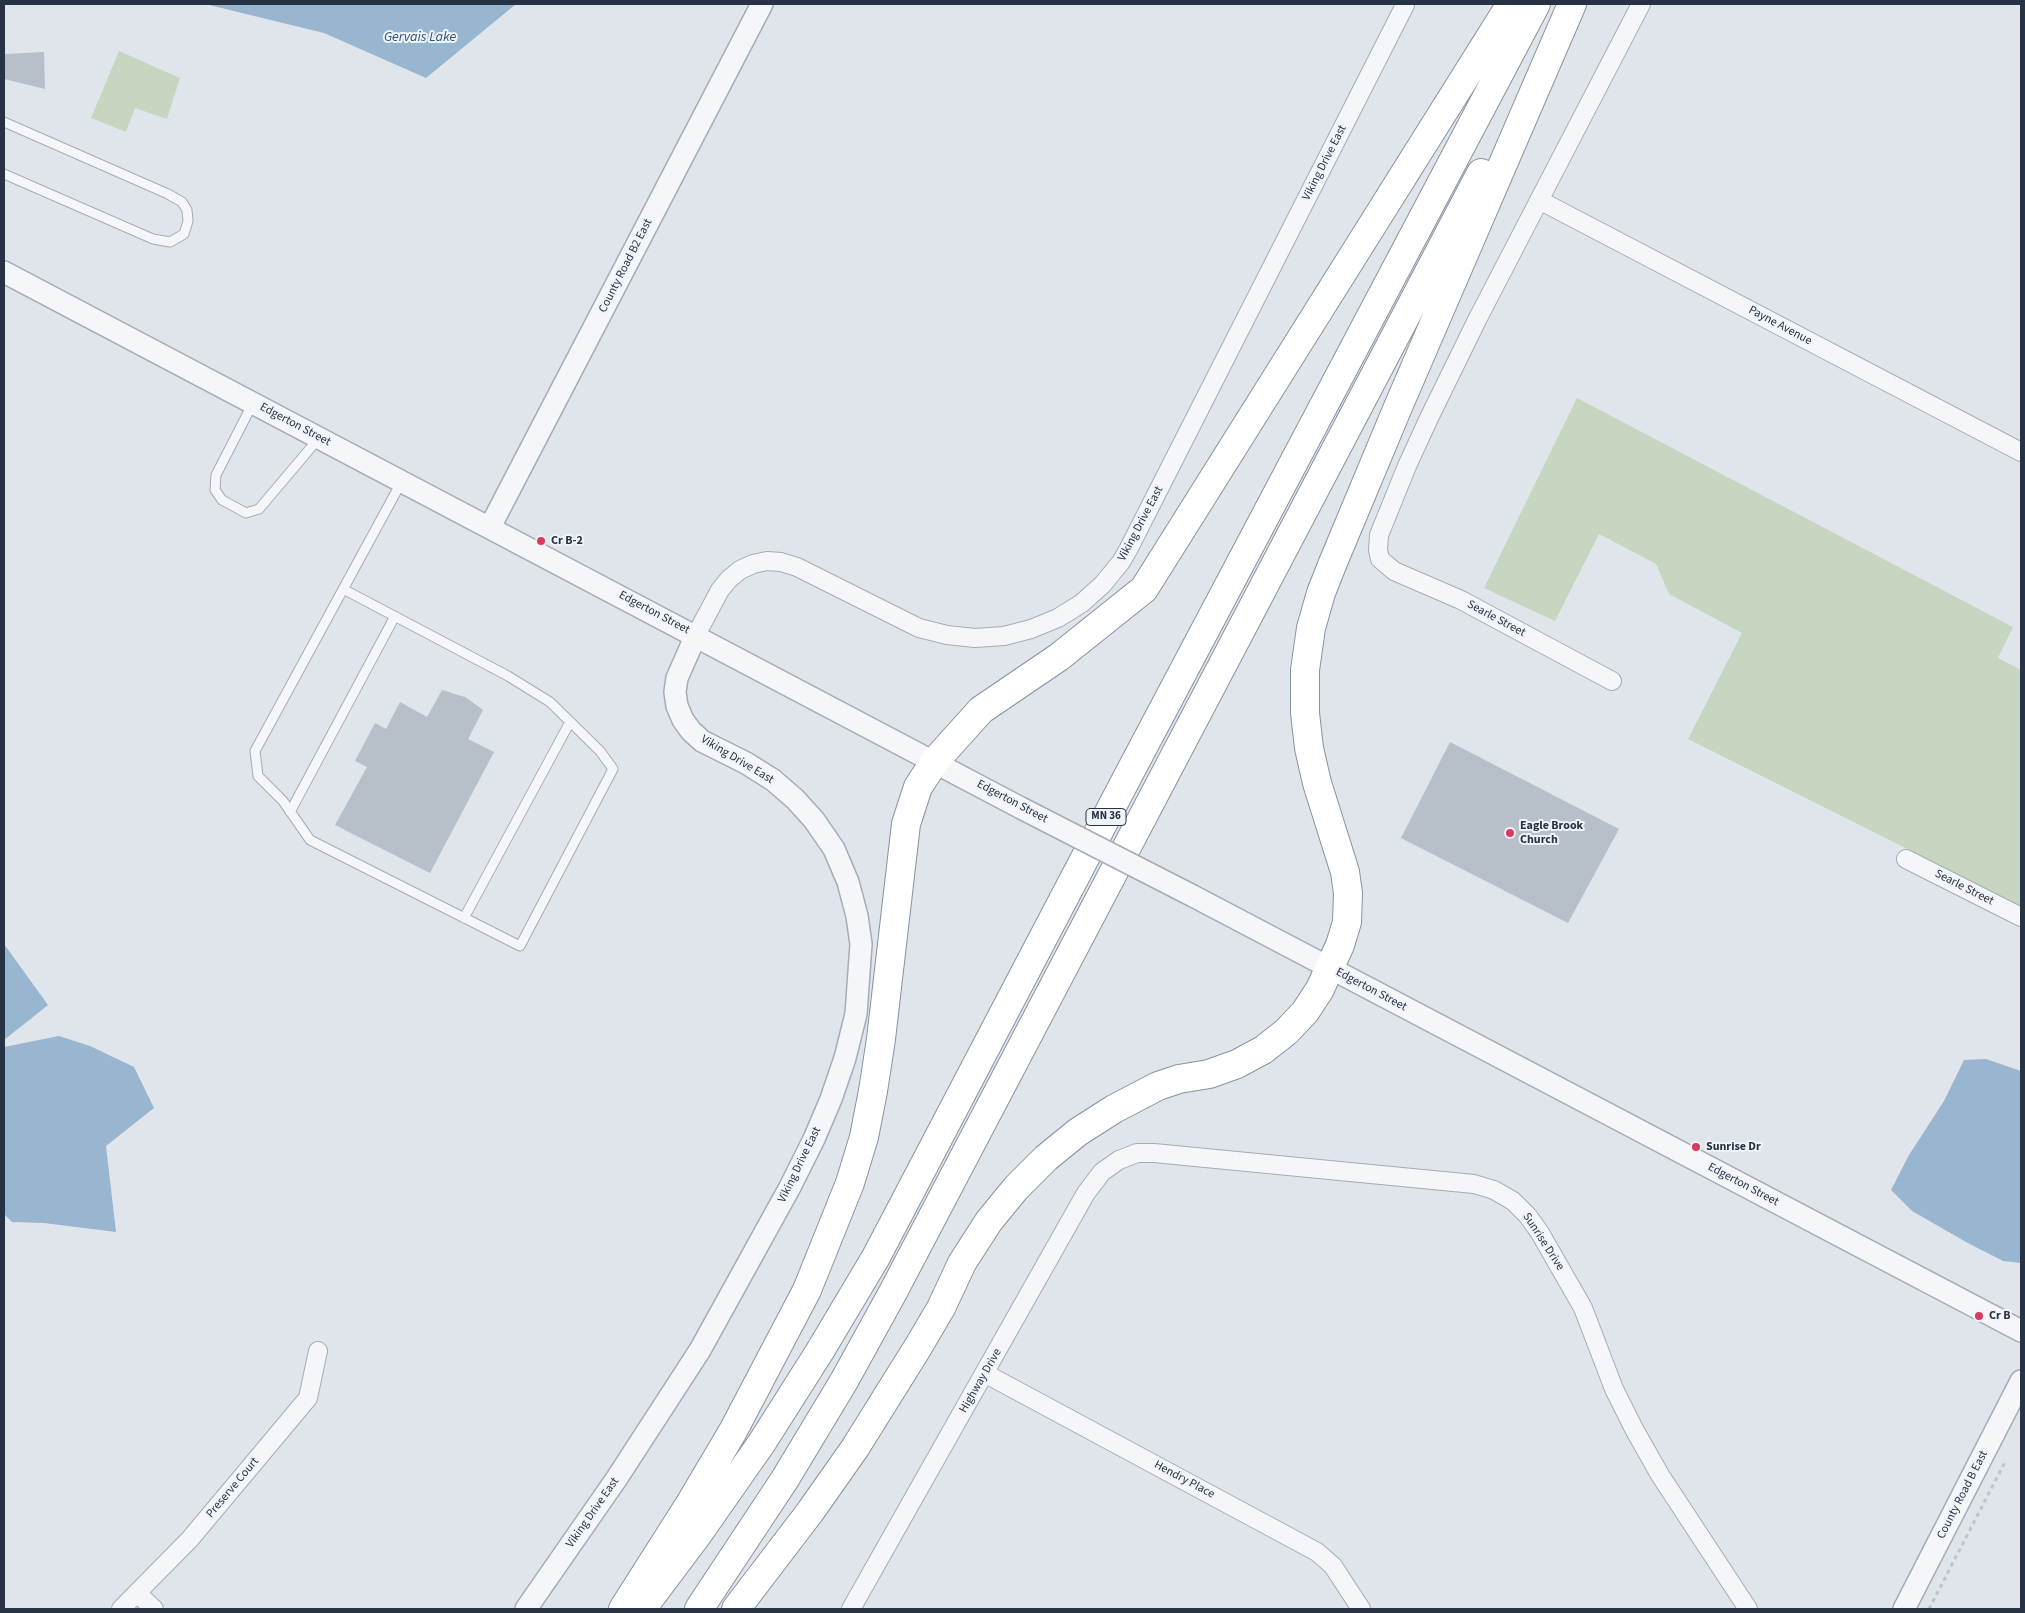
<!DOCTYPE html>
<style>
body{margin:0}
#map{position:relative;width:2025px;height:1613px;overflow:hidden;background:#e0e5eb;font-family:"Source Sans 3",sans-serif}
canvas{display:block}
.frame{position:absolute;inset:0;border:5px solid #273344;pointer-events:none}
</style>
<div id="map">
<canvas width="2025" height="1613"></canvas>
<div class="frame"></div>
</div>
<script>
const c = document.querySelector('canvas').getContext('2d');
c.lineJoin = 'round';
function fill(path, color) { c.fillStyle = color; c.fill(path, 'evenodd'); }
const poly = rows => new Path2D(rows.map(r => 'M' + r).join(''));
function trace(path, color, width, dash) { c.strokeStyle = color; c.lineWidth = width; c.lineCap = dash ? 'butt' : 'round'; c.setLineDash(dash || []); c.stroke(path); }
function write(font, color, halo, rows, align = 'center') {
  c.font = font + ' "Source Sans 3",sans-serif'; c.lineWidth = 4; c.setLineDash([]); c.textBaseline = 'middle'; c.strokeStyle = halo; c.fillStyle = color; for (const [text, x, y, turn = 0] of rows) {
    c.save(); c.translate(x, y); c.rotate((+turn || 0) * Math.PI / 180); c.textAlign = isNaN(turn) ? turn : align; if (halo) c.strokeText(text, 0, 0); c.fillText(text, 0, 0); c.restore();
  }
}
const green = poly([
 [119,51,180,78,167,119,135,108,126,132,91,118],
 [1577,398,2013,627,1998,658,2021,670,2021,906,1688,739,1742,633,1669,594,1656,564,1599,534,1555,621,1484,588]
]);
const water = poly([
 [205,4,516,4,426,78,324,33],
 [4,944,48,1005,4,1040],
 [59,1036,90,1046,134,1067,154,1108,106,1146,116,1232,44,1223,12,1222,4,1214,4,1047],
 [1986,1059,2021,1071,2021,1263,2003,1261,1966,1242,1912,1211,1891,1190,1909,1155,1944,1101,1964,1060]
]);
const building = poly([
 [44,52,45,89,4,79,5,54],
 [442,690,465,697,483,710,468,739,494,752,430,873,335,825,367,767,355,761,375,723,386,729,400,702,427,717],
 [1450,742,1619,829,1568,923,1401,838]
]);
const path = poly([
 [1929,1609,2005,1462]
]);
const service = poly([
 [4,122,168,194,182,202,187,210,188,221,184,234,170,242,153,239,4,174],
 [253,403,216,475,215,490,222,500,246,513,259,509,319,438],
 [343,589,508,676,550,702,600,751,613,769,520,946,310,840,283,801,258,776,255,751,402,481],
 [290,812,395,616],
 [464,918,570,722]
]);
const minor = poly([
 [1539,200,2021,452],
 [696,635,720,590,729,579,740,570,753,564,767,561,781,562,797,567,919,628,947,635,975,638,1004,636,1031,629,1058,618,1082,603,1103,584,1121,562,1128,550,1405,5],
 [1612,681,1461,600,1394,571,1380,559,1378,550,1379,535,1407,466,1429,418,1478,318,1641,4],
 [1906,859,2021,917],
 [986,1374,1317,1552,1333,1566,1361,1609],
 [137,1593,154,1609],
 [121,1609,190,1539,308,1398,318,1351],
 [851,1609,1086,1193,1102,1172,1119,1160,1137,1153,1154,1153,1474,1184,1494,1190,1513,1201,1528,1216,1540,1233,1583,1308,1614,1389,1634,1429,1660,1475,1748,1609]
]);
const tertiary = poly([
 [4,272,1021,808],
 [490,527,762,4],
 [1193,896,2021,1331],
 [526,1609,617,1478,700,1350,790,1187,814,1139,831,1099,845,1058,856,1014,861,944,857,916,848,882,834,849,814,820,795,799,773,780,746,763,702,741,691,731,683,720,677,706,675,692,677,678,696,635],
 [1904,1609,2021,1381]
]);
const motorway = poly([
 [644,1606,698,1534,761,1444,820,1351,876,1257,1129,774,1536,4],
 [623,1609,691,1502,733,1431,807,1290,850,1183,864,1137,873,1091,881,1039,906,824,918,787,935,761,981,710,1059,657,1144,589,1511,4],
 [699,1609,785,1479,844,1381,892,1294,1481,173],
 [736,1609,810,1512,855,1448,918,1347,941,1308,962,1263,989,1221,1016,1188,1046,1158,1078,1132,1114,1109,1158,1086,1179,1079,1209,1074,1237,1064,1263,1050,1286,1032,1305,1012,1320,989,1340,945,1347,922,1348,893,1345,872,1317,783,1309,748,1305,713,1305,670,1311,628,1321,593,1332,565,1398,407,1572,4]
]);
const tertiaryBridge = poly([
 [1021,808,1193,896]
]);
const markers = [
 [541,541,5,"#dd395c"],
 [1510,833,5,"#dd395c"],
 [1696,1147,5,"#dd395c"],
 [1979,1316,5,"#dd395c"]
];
const shields = [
 [1106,817,40]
];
const shieldNames = [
 ["MN 36",1106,817]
];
const streetNames = [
 ["Viking Drive East",1325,163,-63],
 ["County Road B2 East",626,266,-63],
 ["Payne Avenue",1780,326,28],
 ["Edgerton Street",295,425,28],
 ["Viking Drive East",1141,524,-62],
 ["Edgerton Street",654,613,28],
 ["Searle Street",1496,619,28],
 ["Viking Drive East",737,760,31],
 ["Edgerton Street",1012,802,28],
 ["Searle Street",1964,888,27],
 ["Edgerton Street",1371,990,28],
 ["Viking Drive East",800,1165,-64],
 ["Edgerton Street",1743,1185,28],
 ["Sunrise Drive",1543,1242,57],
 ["Highway Drive",981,1381,-60],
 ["Hendry Place",1184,1480,28],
 ["Preserve Court",233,1488,-50],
 ["County Road B East",1963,1495,-63],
 ["Viking Drive East",593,1513,-55]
];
const poiNames = [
 ["Cr B-2",551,541],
 ["Eagle Brook",1520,826],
 ["Church",1520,840],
 ["Sunrise Dr",1706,1147],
 ["Cr B",1989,1316]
];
const waterNames = [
 ["Gervais Lake",420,38]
];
fill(green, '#c7d6c1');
fill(water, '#98b6cf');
fill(building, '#b7bfc9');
trace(service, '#a5acb6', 11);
trace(minor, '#a5acb6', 20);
trace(tertiary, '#a5acb6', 24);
trace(motorway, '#8693a3', 30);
trace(path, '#bfc3ca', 3, [4, 4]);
trace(service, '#f4f6f9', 9);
trace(minor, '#f4f6f9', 18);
trace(tertiary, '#f4f6f9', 21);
trace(motorway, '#fff', 28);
trace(tertiaryBridge, '#a5acb6', 24, []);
trace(tertiaryBridge, '#f4f6f9', 21);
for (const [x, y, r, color] of markers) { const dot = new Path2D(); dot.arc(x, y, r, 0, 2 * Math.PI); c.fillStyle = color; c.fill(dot); trace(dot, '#f0f4f8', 2); }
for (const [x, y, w] of shields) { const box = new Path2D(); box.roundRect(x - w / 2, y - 8.5, w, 17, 4); c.fillStyle = '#f0f4f8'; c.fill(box); trace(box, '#273344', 1); }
write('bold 11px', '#273344', null, shieldNames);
write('12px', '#273344', '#f0f4f8', streetNames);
write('bold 12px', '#273344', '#f0f4f8', poiNames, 'left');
write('italic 14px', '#2c557d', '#f0f4f8', waterNames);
</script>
